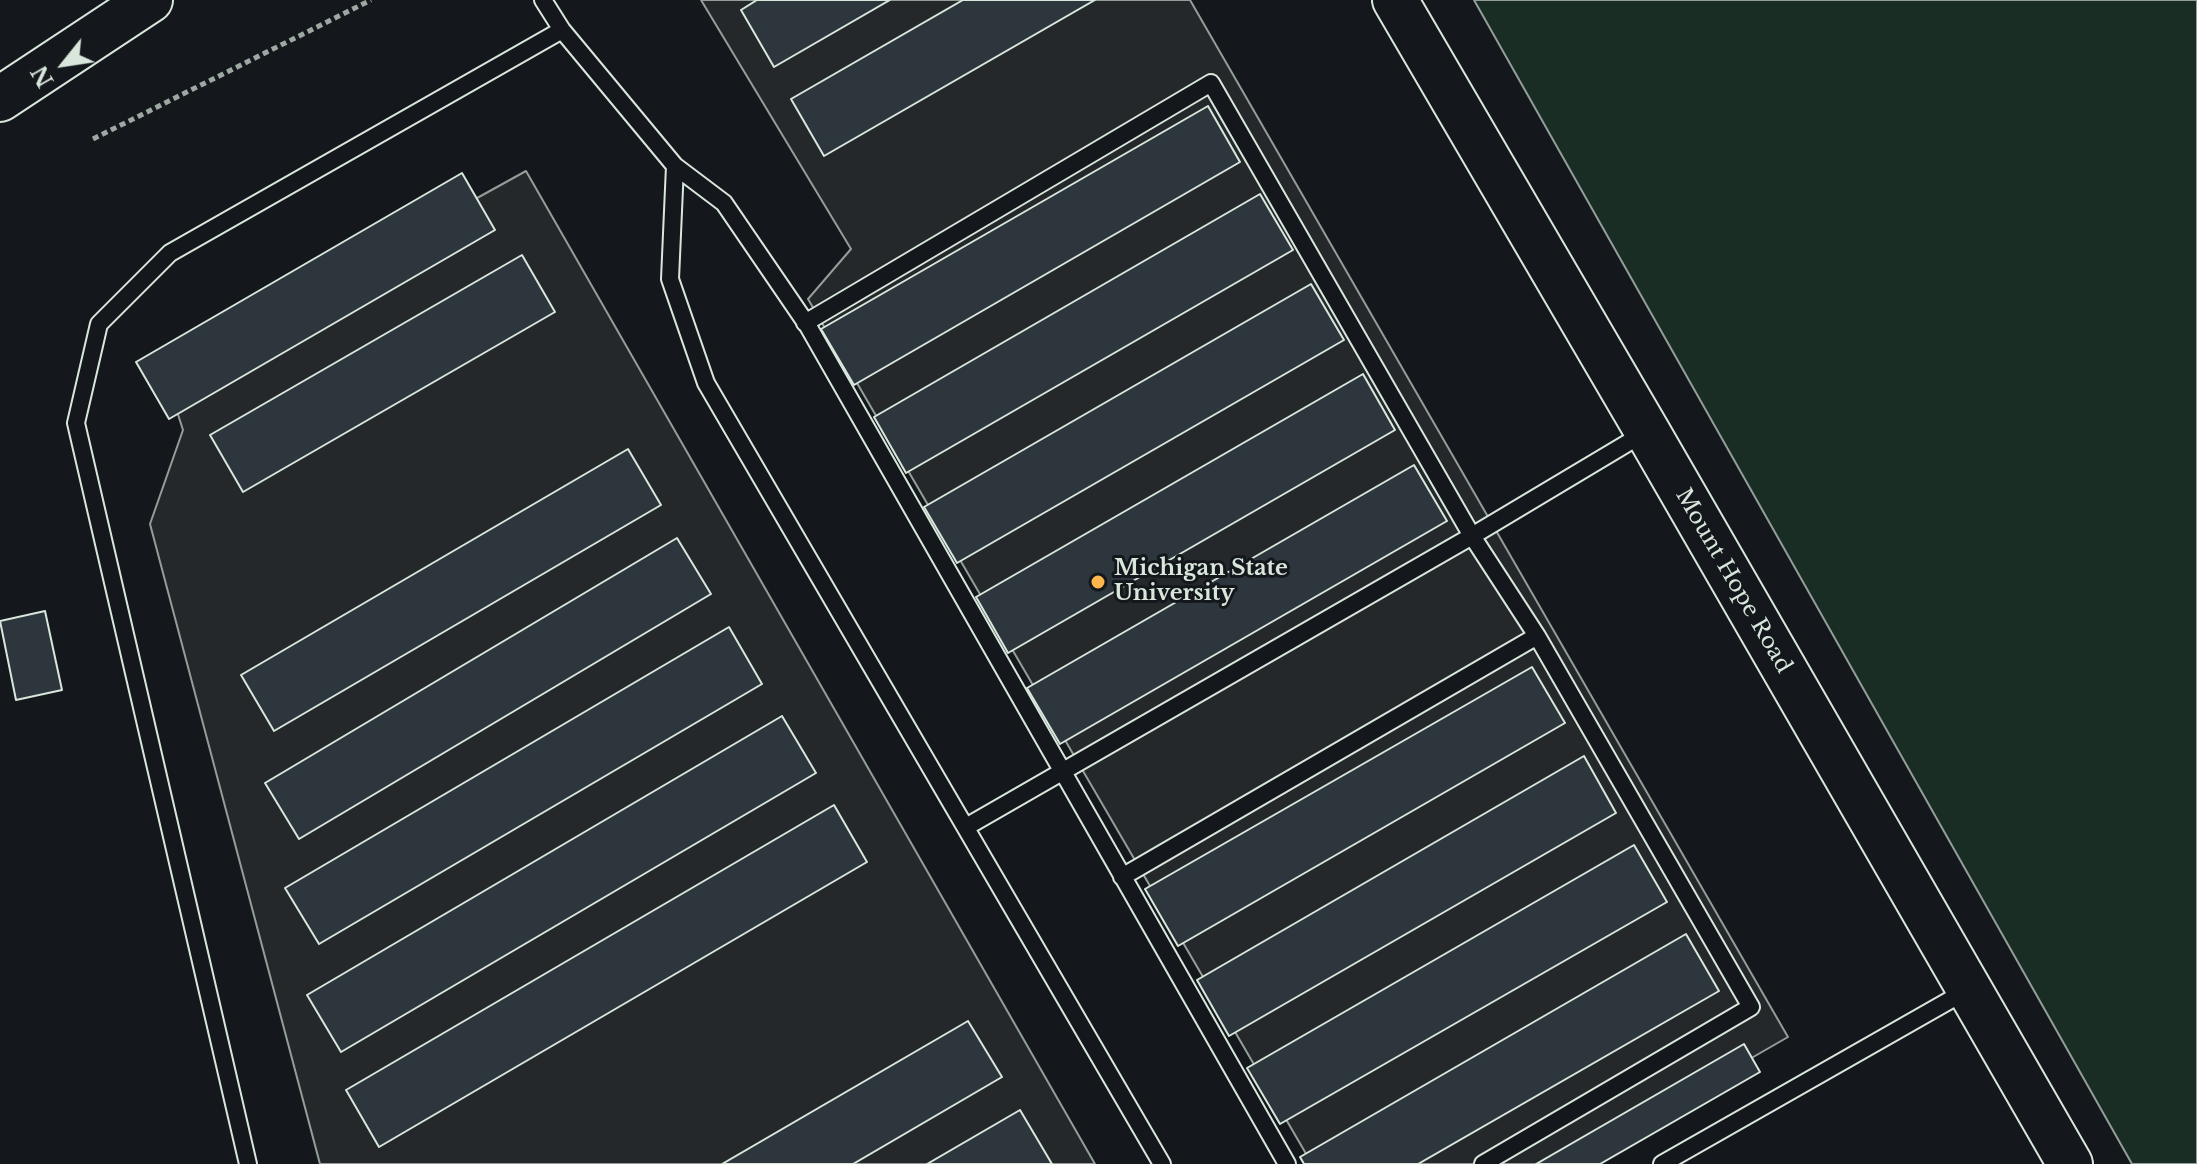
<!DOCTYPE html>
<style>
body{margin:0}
#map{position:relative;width:2197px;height:1164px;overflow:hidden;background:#14181c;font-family:"Libre Baskerville",serif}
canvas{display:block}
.north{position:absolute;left:24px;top:24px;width:80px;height:80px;-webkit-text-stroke:6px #14181c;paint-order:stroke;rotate:240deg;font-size:22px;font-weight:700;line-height:32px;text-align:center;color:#d8e6dc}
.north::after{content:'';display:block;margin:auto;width:28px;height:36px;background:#d8e6dc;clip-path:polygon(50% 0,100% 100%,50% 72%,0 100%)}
</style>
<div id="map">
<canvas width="2197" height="1164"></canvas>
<div class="north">N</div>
</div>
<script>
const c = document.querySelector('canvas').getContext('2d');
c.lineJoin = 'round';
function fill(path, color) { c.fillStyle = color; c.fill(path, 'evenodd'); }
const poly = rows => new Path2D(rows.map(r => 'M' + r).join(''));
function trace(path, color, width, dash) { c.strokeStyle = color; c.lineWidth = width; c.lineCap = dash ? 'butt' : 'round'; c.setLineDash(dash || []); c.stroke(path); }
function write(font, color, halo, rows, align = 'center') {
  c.font = font + ' "Libre Baskerville",serif'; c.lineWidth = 6; c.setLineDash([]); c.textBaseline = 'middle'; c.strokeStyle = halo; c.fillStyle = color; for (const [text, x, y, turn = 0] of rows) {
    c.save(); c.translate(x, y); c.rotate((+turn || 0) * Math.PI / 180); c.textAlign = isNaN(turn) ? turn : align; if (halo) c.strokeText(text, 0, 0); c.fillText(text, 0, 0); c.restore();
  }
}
const green = poly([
 [1474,0,2197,0,2197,1164,2132,1164,1474,0]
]);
const parking = poly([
 [701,0,1190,0,1788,1037,1567,1164,1312,1164,808,299,851,249,701,0],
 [526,171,1095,1164,320,1164,150,524,183,430,164,371,526,171]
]);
const building = poly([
 [757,0,890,0,774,67,741,10,757,0],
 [963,0,1095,0,824,156,791,99,963,0],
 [1208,106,1240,162,854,385,821,329,1208,106],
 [462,173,495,230,169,419,136,362,462,173],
 [1260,194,1293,250,906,473,874,417,1260,194],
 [522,255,555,312,243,492,210,435,522,255],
 [1311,284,1344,340,957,563,924,507,1311,284],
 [1363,374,1395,430,1008,653,976,597,1363,374],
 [628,449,661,505,274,731,241,675,628,449],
 [1414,465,1447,521,1060,744,1027,688,1414,465],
 [677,538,711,594,299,839,265,783,677,538],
 [45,611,62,690,16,700,0,621,45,611],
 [729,627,762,684,319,944,285,888,729,627],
 [1532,667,1565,723,1178,946,1145,889,1532,667],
 [782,716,816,773,341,1052,307,995,782,716],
 [1584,756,1616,813,1229,1036,1197,980,1584,756],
 [834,805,867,862,379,1147,346,1090,834,805],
 [1634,845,1667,902,1280,1124,1247,1068,1634,845],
 [1686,934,1719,991,1418,1164,1304,1164,1300,1157,1686,934],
 [968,1021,1002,1077,853,1164,722,1164,968,1021],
 [1744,1044,1760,1072,1600,1164,1536,1164,1744,1044],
 [1020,1110,1052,1164,927,1164,1020,1110]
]);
const path = poly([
 [93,139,371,0]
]);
const lane = poly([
 [543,0,562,30,675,166,724,203,808,326,1287,1164],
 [675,166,670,279,706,383,1162,1164],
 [805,323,1211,83,1472,536,1537,636,1751,1007,1483,1164],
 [966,827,1472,536,1646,432],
 [1122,877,1537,636],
 [248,1164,76,423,99,324,170,253,562,30],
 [1662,1164,1966,991]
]);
const secondary = poly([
 [1395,0,1647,431,2070,1164],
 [0,99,150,0]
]);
const markers = [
 [1098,582,8,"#ffb74d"]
];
const poiNames = [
 ["Michigan State",1114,569],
 ["University",1114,594]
];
const streetNames = [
 ["Mount Hope Road",1733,581,60]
];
fill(green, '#1a2d24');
trace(green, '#939e99', 2);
fill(parking, '#24282b');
trace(parking, '#939e99', 2);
fill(building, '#2c363c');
trace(building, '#d8e6dc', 2);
trace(lane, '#d8e6dc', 20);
trace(secondary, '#d8e6dc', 48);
trace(path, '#9da8a2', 5, [6, 4]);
trace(lane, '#14181c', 16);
trace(secondary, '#14181c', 44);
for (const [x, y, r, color] of markers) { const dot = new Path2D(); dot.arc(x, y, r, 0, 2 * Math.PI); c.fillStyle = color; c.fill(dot); trace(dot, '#14181c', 3); }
write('bold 22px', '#d8e6dc', '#14181c', poiNames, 'left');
write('22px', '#d8e6dc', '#14181c', streetNames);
</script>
